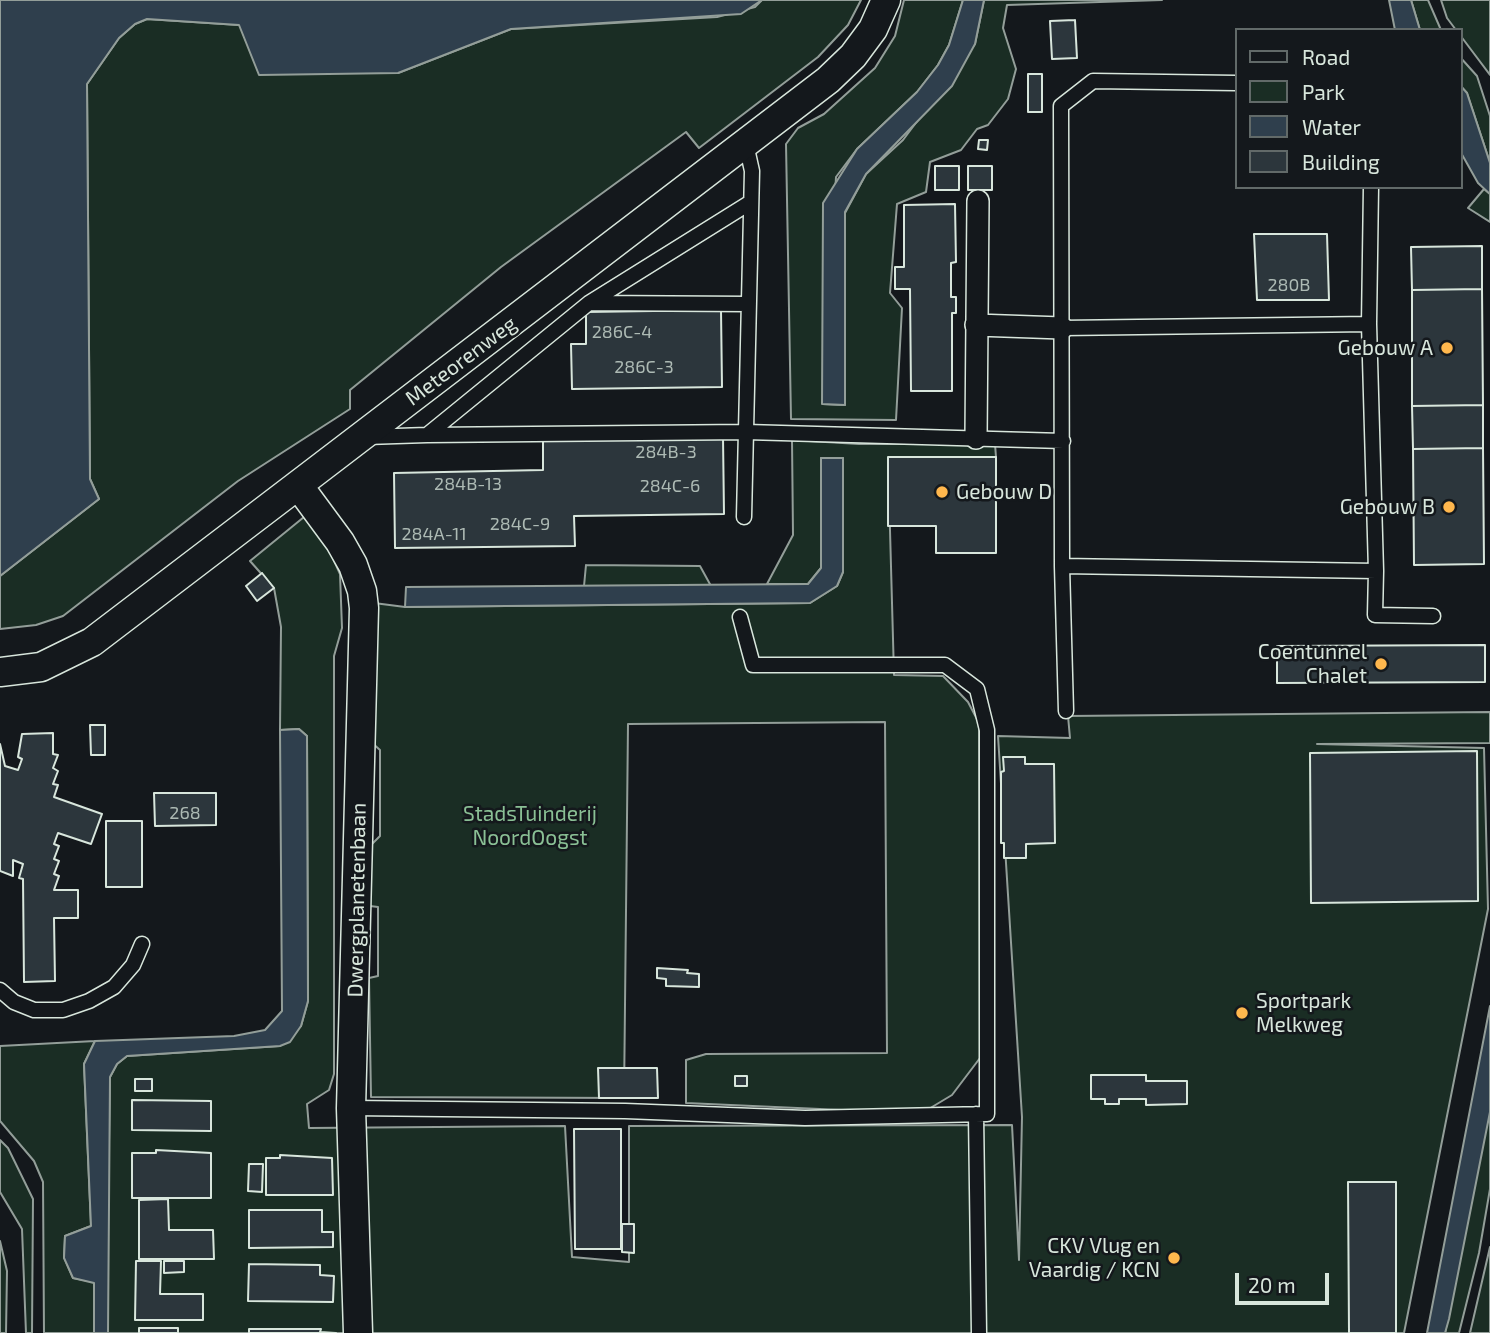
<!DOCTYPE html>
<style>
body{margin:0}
#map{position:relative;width:1490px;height:1333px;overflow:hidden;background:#14181c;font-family:"Exo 2",sans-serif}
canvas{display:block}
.legend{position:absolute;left:1235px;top:28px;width:228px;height:161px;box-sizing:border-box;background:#14181c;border:2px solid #626a69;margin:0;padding:9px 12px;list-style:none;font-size:21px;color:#d8e6dc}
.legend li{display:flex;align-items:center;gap:14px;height:35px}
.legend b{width:35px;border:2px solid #626a69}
.scale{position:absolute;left:1235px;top:1273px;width:94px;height:32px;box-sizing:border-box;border:4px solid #d8e6dc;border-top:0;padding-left:9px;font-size:21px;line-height:24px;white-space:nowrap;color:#d8e6dc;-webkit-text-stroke:5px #14181c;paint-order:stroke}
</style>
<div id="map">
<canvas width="1490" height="1333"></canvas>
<ul class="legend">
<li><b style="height:9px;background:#14181c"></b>Road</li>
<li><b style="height:19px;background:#1a2d24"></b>Park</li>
<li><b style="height:19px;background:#2f3f4d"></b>Water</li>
<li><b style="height:19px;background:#2c363c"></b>Building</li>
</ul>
<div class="scale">20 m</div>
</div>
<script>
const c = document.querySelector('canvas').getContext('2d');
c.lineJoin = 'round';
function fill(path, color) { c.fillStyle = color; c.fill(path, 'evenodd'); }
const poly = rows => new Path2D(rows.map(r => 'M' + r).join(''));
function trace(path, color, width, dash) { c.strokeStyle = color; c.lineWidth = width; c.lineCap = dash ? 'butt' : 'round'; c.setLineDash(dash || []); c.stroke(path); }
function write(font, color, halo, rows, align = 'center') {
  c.font = font + ' "Exo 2",sans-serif'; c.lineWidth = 5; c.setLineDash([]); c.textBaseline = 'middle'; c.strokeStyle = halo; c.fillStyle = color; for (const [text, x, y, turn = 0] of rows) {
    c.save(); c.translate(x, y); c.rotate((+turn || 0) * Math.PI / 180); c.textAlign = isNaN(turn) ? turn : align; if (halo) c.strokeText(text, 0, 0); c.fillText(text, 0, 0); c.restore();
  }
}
const green = poly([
 [762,0,861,0,848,25,818,57,699,148,686,132,501,267,350,390,350,409,238,481,63,616,36,625,0,629,0,576,99,499,90,479,87,84,119,38,135,24,147,19,239,25,398,73,511,29,717,17,755,7,762,0],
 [904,0,963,0,949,45,938,65,917,92,857,149,836,177,823,404,845,405,845,213,866,174,903,140,975,44,984,0,1162,0,1007,5,1003,28,1016,69,1008,99,988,125,977,129,961,150,930,162,926,192,897,204,890,293,902,308,896,420,791,419,786,144,798,128,824,114,875,68,895,36,904,0],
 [1411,0,1428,0,1441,30,1420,30,1411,0],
 [1441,0,1490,0,1490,75,1460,35,1460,30,1456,30,1447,18,1441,0],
 [1460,57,1477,76,1490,116,1490,163,1467,93,1460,86,1460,57],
 [1484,189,1490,194,1490,222,1468,208,1484,189],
 [792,440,859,444,995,444,996,457,888,458,894,675,943,676,968,702,979,723,980,1058,952,1095,927,1110,909,1113,686,1103,686,1060,706,1054,887,1053,885,722,628,724,624,1098,371,1097,369,978,378,976,378,907,370,906,369,847,380,836,380,750,370,741,374,603,405,607,810,603,837,586,843,572,843,458,821,458,821,568,808,584,767,584,793,535,792,440],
 [304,517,327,545,340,574,342,628,334,656,334,1074,329,1090,307,1104,309,1128,565,1126,572,1257,629,1262,629,1126,1012,1125,1019,1260,1022,1117,998,736,1070,738,1068,716,1490,712,1490,743,1317,744,1484,748,1488,909,1404,1333,106,1333,110,1077,117,1064,127,1056,280,1046,301,1026,308,1001,307,736,299,729,280,730,281,627,274,588,250,561,304,517],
 [586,565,700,566,711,586,584,586,586,565],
 [95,1041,84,1064,91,1226,65,1236,64,1257,73,1278,94,1282,94,1333,44,1333,43,1182,34,1161,0,1121,0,1046,95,1041],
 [1490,1108,1490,1189,1479,1253,1459,1333,1445,1333,1490,1108],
 [0,1140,8,1148,33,1199,32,1333,26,1333,22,1229,0,1192,0,1140],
 [0,1241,7,1271,6,1333,0,1333,0,1241],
 [1490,1247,1490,1333,1470,1333,1490,1247]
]);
const water = poly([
 [0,0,762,0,741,14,511,29,398,73,259,75,239,25,147,19,135,24,119,38,87,84,90,479,99,499,0,576,0,0],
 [963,0,984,0,975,44,952,86,866,174,845,212,845,405,822,404,823,203,857,149,917,92,938,65,949,45,963,0],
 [1389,0,1411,0,1420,30,1395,30,1389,0],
 [1460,85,1467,93,1490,163,1490,194,1478,183,1460,151,1460,85],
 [821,458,843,458,843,572,837,586,810,603,405,607,406,587,808,584,821,568,821,458],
 [299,729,307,736,308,1001,301,1026,290,1042,280,1046,127,1056,117,1064,110,1077,108,1333,94,1333,94,1283,73,1278,64,1258,65,1236,91,1226,84,1064,95,1041,234,1036,265,1030,282,1011,280,730,299,729],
 [1490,1006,1490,1112,1449,1319,1445,1333,1427,1333,1490,1006]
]);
const building = poly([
 [1075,20,1077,58,1052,59,1050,21,1075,20],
 [1028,74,1042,74,1042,112,1028,112,1028,74],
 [979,140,988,140,987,150,978,149,979,140],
 [935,166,959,166,959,190,935,190,935,166],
 [968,166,992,166,992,190,968,190,968,166],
 [955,204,956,262,951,263,951,297,956,297,956,313,952,313,952,391,911,391,910,289,895,289,895,267,904,267,904,205,955,204],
 [1254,234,1327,234,1329,300,1257,300,1254,234],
 [1482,246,1482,289,1412,290,1411,247,1482,246],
 [1482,289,1483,405,1412,406,1412,290,1482,289],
 [721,310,722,387,572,389,571,344,586,344,586,312,721,310],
 [1483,405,1483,448,1413,449,1412,406,1483,405],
 [723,437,724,514,574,516,575,546,395,548,394,473,543,470,543,439,723,437],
 [1483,448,1484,564,1414,565,1413,449,1483,448],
 [888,457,996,457,996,553,936,553,936,526,888,526,888,457],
 [262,573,274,588,257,601,246,586,262,573],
 [1485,645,1485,682,1277,683,1277,646,1485,645],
 [90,725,105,725,105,755,91,755,90,725],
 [53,733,53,754,58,755,53,768,58,771,53,784,58,785,54,797,102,814,91,844,58,833,54,844,59,846,54,859,59,861,54,874,59,876,54,890,78,890,78,918,54,918,55,981,24,982,23,879,19,878,23,864,13,860,13,876,0,871,0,744,5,766,18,770,22,759,18,757,22,734,53,733],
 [1477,751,1478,901,1311,903,1310,753,1477,751],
 [1003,757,1025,757,1025,764,1054,764,1055,843,1026,844,1026,858,1004,858,1004,843,1001,843,1001,772,1004,771,1003,757],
 [154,793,216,793,216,825,155,826,154,793],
 [106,821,142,821,142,887,106,887,106,821],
 [657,968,688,970,687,973,699,974,699,987,666,986,666,979,657,978,657,968],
 [598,1068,657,1068,658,1098,599,1098,598,1068],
 [1091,1075,1146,1075,1146,1081,1187,1081,1187,1104,1146,1105,1146,1099,1119,1099,1119,1104,1105,1104,1105,1099,1091,1099,1091,1075],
 [735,1076,747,1076,747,1086,735,1086,735,1076],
 [135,1079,152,1079,152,1091,135,1091,135,1079],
 [132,1100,211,1101,211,1131,132,1130,132,1100],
 [574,1129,621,1129,621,1249,575,1249,574,1129],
 [156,1150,211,1153,211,1198,132,1198,132,1153,156,1153,156,1150],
 [280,1155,332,1158,333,1195,266,1195,266,1158,280,1158,280,1155],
 [249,1164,263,1164,262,1192,248,1191,249,1164],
 [1348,1182,1396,1182,1396,1333,1349,1333,1348,1182],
 [168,1199,169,1230,213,1230,214,1259,139,1259,139,1200,168,1199],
 [249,1210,322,1210,322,1232,333,1232,333,1247,249,1248,249,1210],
 [622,1224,634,1224,634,1253,622,1252,622,1224],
 [136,1261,161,1261,160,1294,203,1294,203,1320,135,1320,136,1261],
 [164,1261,184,1261,184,1272,164,1273,164,1261],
 [249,1264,320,1265,320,1275,334,1276,333,1302,248,1301,249,1264],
 [139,1328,178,1328,178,1333,139,1333,139,1328],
 [249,1329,321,1329,320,1332,336,1333,249,1333,249,1329]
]);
const service = poly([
 [1236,83,1093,81,1061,106,1062,566,1376,571,1375,615,1433,616],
 [1371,187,1369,324,1376,571],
 [590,303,749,304],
 [1062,328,1369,324],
 [427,435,746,432,1063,441],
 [366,437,427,435,589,303,751,202],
 [744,517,752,171,746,144],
 [1062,566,1066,711],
 [0,990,14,1002,34,1010,63,1010,89,1001,114,987,133,965,142,944],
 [351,1108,625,1111,805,1118,987,1114,987,730,977,689,945,665,753,665,740,617],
 [976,1114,979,1333]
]);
const pedestrian = poly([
 [976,325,1062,328],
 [976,438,978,201]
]);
const minor = poly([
 [298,485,340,542,353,565,362,591,364,608,351,1108,358,1333],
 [0,672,41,667,92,642,298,485,828,80,853,56,873,29,886,0]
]);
const markers = [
 [1447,348,7,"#ffb74d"],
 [942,492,7,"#ffb74d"],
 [1449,507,7,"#ffb74d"],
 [1381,664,7,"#ffb74d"],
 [1242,1013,7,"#ffb74d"],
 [1174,1258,7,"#ffb74d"]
];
const numberNames = [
 ["280B",1289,285],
 ["286C-4",622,332],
 ["286C-3",644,367],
 ["284B-3",666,452],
 ["284B-13",468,484],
 ["284C-6",670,486],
 ["284C-9",520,524],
 ["284A-11",434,534],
 ["268",185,813]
];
const poiNames = [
 ["Gebouw A",1433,348],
 ["Gebouw D",956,492,"left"],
 ["Gebouw B",1435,507],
 ["Coentunnel",1367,652],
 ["Chalet",1367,676],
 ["Sportpark",1256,1001,"left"],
 ["Melkweg",1256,1025,"left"],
 ["CKV Vlug en",1160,1246],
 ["Vaardig / KCN",1160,1270]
];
const streetNames = [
 ["Meteorenweg",461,361,-37],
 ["Dwergplanetenbaan",357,900,-89]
];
const parkNames = [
 ["StadsTuinderij",530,814],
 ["NoordOogst",530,838]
];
fill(green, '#1a2d24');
trace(green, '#939e99', 2);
fill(water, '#2f3f4d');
trace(water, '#939e99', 2);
fill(building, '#2c363c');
trace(building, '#d8e6dc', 2);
trace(service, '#d8e6dc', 17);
trace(pedestrian, '#d8e6dc', 24);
trace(minor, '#d8e6dc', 31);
trace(service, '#14181c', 14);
trace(pedestrian, '#14181c', 21);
trace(minor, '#14181c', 28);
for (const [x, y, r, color] of markers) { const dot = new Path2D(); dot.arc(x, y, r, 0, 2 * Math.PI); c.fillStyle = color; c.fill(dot); trace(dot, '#14181c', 2.5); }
write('18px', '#adbab4', null, numberNames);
write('21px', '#d8e6dc', '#14181c', poiNames, 'right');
write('21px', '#d8e6dc', '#14181c', streetNames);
write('21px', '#8ac095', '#14181c', parkNames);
</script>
